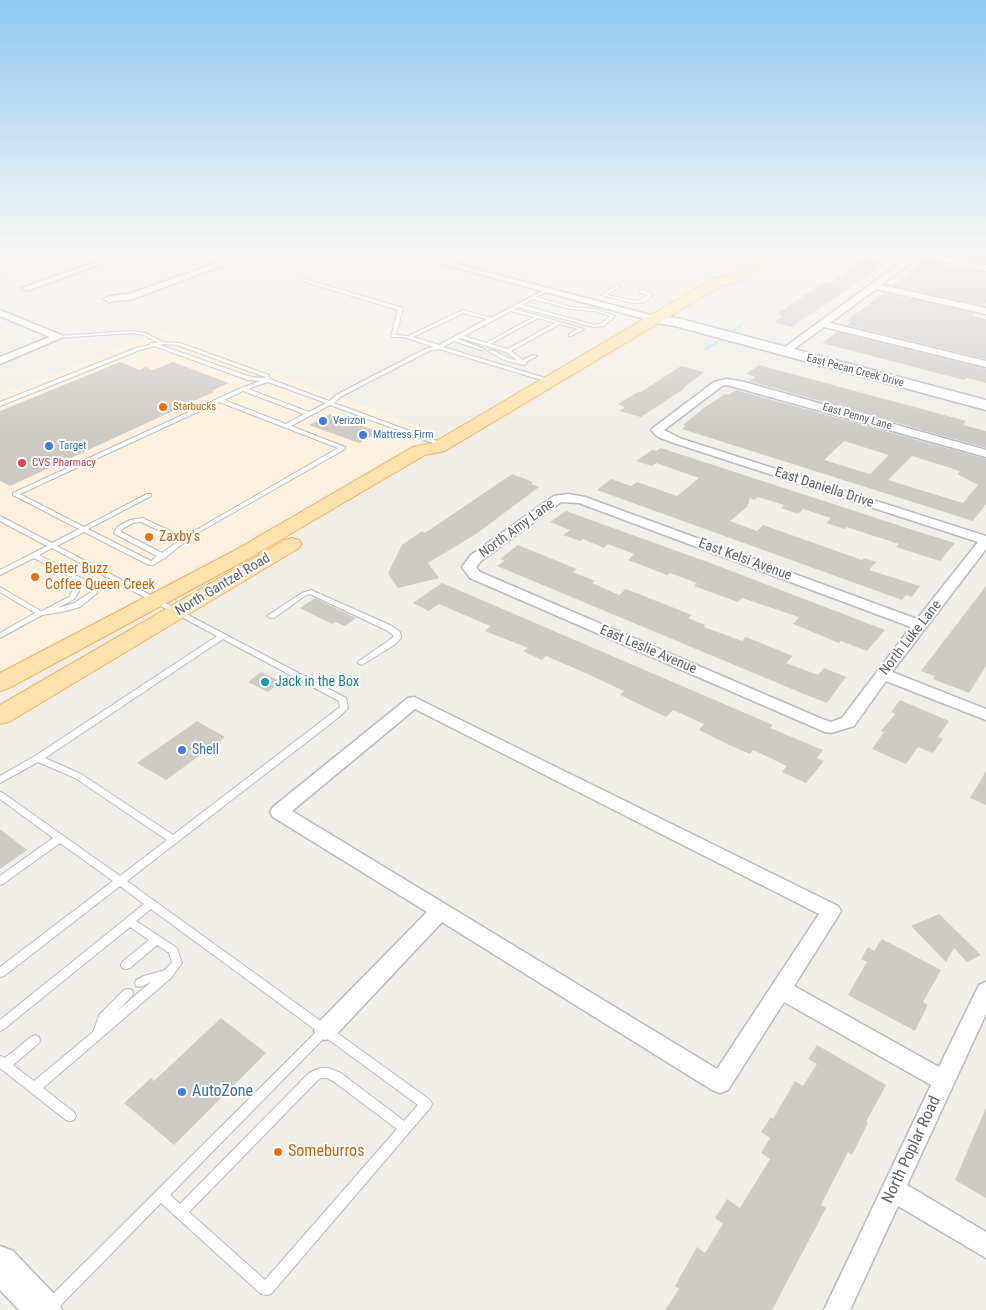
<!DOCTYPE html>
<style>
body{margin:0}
canvas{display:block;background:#f1ede7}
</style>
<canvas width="986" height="1310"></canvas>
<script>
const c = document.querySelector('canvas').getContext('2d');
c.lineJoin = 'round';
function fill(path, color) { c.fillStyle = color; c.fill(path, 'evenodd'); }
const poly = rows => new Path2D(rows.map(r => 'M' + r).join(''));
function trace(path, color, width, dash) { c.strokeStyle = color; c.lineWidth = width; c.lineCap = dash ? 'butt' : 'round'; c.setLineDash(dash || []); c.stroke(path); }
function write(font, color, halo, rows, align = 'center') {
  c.font = font + ' "Roboto Condensed",sans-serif'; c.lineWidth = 4; c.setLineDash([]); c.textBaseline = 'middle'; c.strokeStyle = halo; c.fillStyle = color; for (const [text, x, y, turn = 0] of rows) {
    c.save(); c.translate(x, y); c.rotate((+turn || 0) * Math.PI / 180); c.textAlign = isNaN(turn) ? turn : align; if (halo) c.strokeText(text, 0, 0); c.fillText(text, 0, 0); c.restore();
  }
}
const commercial = poly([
 [161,332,436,432,117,611,0,674,0,395]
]);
const stream = poly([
 [732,332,741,325],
 [706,349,720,340]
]);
const building = poly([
 [935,252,967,252,986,255,986,263,934,253],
 [866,259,885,263,792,327,774,322,783,316,777,314,817,287,825,282,830,283],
 [925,260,986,273,986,303,983,305,892,286],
 [884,293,975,313,972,316,986,319,986,359,847,325,851,322,846,321],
 [837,332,986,369,986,383,967,378,964,380,822,343],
 [120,362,140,370,145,367,153,370,173,362,229,383,211,391,214,392,10,486,0,481,0,411],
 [759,365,966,421,963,425,986,431,986,448,749,381,755,377,746,374],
 [681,366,704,372,683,388,685,388,641,417,619,411,625,407,618,404,638,392,641,392],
 [736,390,986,459,986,504,973,521,682,429,686,426,683,425,704,408,725,394,728,395],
 [844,441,889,455,870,474,824,460],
 [912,456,960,471,957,474,978,485,963,503,888,480],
 [330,414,379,432,359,443,309,425],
 [661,448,916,531,955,543,940,561,896,547,899,544,846,527,845,529,826,523,831,518,803,509,798,514,781,508,784,505,758,497,754,500,750,498,747,507,730,521,757,531,763,525,862,560,864,558,876,562,869,570,920,586,912,597,906,595,902,600,597,490,611,479,631,486,637,482,677,496,699,478,656,463,652,466,636,461,652,450,656,451],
 [512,474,533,482,531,484,539,487,476,534,428,563,439,578,398,588,388,573,402,545,422,531,425,533],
 [566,511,713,564,885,630,867,651,841,641,839,643,793,624,799,617,742,598,738,602,694,586,697,583,670,573,667,575,628,560,634,554,608,544,604,548,583,539,580,541,563,535,570,530,550,522],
 [518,545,577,569,573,572,595,581,592,583,619,595,626,589,692,615,688,618,705,625,704,627,742,641,746,637,793,656,786,663,818,675,824,668,846,677,827,703,804,694,497,566,505,561,500,559],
 [442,583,773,725,770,728,823,750,817,758,824,761,806,783,782,772,787,766,753,750,750,754,727,744,699,730,704,724,673,710,666,717,620,695,624,691,590,675,546,656,542,660,523,651,528,648,485,631,490,626,439,604,429,611,413,603],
 [986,586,986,666,969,693,933,679,935,676,921,671],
 [315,598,335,608,356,618,345,626,335,622,332,624,300,608],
 [261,672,281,682,268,692,248,682],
 [900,700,949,721,938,737,943,739,933,753,918,747,906,764,872,749,884,732,881,731,895,714,891,712],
 [197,721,225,737,166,780,137,763],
 [986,771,986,805,970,798],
 [0,829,27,850,0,869],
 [939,914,981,955,967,962,954,948,946,962,911,926],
 [882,939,941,970,923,1002,928,1005,915,1031,848,995,867,962,861,959,868,947,874,951],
 [221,1018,266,1053,174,1145,124,1103,151,1078,154,1081],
 [817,1045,886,1085,866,1122,868,1123,852,1155,848,1152,821,1205,826,1208,772,1310,665,1310,679,1289,675,1286,697,1247,705,1253,723,1224,715,1218,727,1199,740,1208,770,1159,761,1153,770,1138,761,1132,771,1117,773,1119,795,1081,803,1086,817,1064,808,1059],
 [986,1108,986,1198,955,1180]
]);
const path = poly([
 [0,279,15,284]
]);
const lane = poly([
 [301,278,403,308,396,335,408,336,463,310,491,318,546,289,548,290,548,291,536,297,571,307,595,309,615,316,604,326,594,327,518,307,514,309,584,329,571,336,569,336,569,334,578,329,560,324,511,351,523,360,533,355,537,356,526,362,526,364,524,365,504,360,488,351,492,350,508,358,518,361,506,352,460,338,458,339,485,349,481,350,454,341,443,347,552,380,552,382,548,382,439,349,429,351,340,397,334,403,445,444,445,446,441,446,330,405,291,426,345,447,345,449,194,535,167,556,166,558,163,559,153,565,149,565,84,532,57,546,346,698,348,708,339,717,127,881,430,1100,432,1104,430,1108,271,1294,266,1295,261,1294,161,1203,56,1310,40,1310,42,1305,317,1031,151,909,136,921,177,948,182,963,171,978,43,1088,74,1112,76,1116,74,1120,70,1121,66,1120,0,1068,0,1056,5,1058,31,1037,35,1035,39,1037,40,1040,39,1043,13,1065,34,1081,93,1032,100,1014,124,990,128,989,132,990,133,993,132,996,116,1012,151,982,140,987,136,986,135,983,136,980,144,976,165,970,172,962,169,953,157,945,130,968,126,969,122,968,121,965,122,962,149,940,130,927,4,1029,0,1031,0,1020,144,904,120,886,4,976,0,977,0,967,113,881,60,843,3,884,0,885,0,876,53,838,0,799,0,792,3,793,120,876,167,840,75,778,38,762,0,783,0,776,35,756,217,636,52,548,39,555,62,568,63,569,62,570,58,570,34,558,0,575,0,570,47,546,0,521,0,516,52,543,79,529,13,495,13,493,241,388,260,381,248,380,154,346,140,350,0,406,0,402,136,348,150,345,150,343,158,343,144,335,132,333,56,338,56,336,58,336,132,331,145,333,163,342,180,343,269,375,270,379,329,401,336,395,425,349,434,347,404,337,391,337,391,336,398,310,299,280,299,279,301,278],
 [533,299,571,309,594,311,610,316,601,324,594,325,522,305,533,299],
 [511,311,534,317,486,343,464,336,511,311],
 [463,313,487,319,439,345,413,337,463,313],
 [538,318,555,323,508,349,490,344,538,318],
 [162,344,177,345,265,377,265,378,251,377,160,345,162,344],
 [268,382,326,403,309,412,248,389,268,382],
 [243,391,304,414,286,424,224,400,243,391],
 [219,402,338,448,184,537,142,518,130,520,117,527,114,533,115,534,157,556,151,561,88,529,151,496,151,494,147,494,84,527,20,494,219,402],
 [141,522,180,540,162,553,121,532,122,529,133,523,141,522],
 [223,639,339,701,340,707,173,835,81,774,45,758,223,639],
 [325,1037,418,1105,404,1121,341,1073,328,1068,320,1068,309,1073,180,1204,170,1195,325,1037],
 [321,1078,327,1078,333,1081,397,1129,265,1280,189,1212,317,1081,321,1078],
 [618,285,620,286,620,287,607,295,634,301,641,300,648,295,639,292,639,290,643,290,653,295,644,302,634,303,601,295,618,285],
 [65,570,81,578,84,579,85,580,96,587,97,593,96,594,80,607,66,611,42,615,0,638,0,633,35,613,0,592,0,587,41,611,44,610,69,597,78,582,63,573,62,572,65,570],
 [83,585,91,589,91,592,74,603,58,608,74,599,83,585],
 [311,590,392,626,400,632,401,638,394,645,362,665,358,663,359,661,388,641,393,637,393,635,386,630,310,594,306,595,274,618,271,618,267,616,302,593,311,590]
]);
const street = poly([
 [124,252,135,252,29,290,23,290,22,288,124,252],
 [248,252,258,252,133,299,109,302,104,299,109,296,129,294,248,252],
 [399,252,411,252,658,317,660,319,655,322,652,321,399,252],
 [912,254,930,254,986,265,986,271,930,258,917,258,881,285,986,308,986,314,876,289,830,323,986,361,986,367,824,327,787,354,781,354,781,350,912,254],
 [0,310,61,335,63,337,0,364,0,357,50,337,0,316,0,310],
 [727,379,744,382,986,450,986,457,727,385,722,386,664,430,682,439,986,536,986,549,892,672,986,709,986,720,886,681,854,726,831,733,825,732,470,578,462,567,471,555,554,496,568,494,585,497,917,619,978,542,674,443,658,437,651,430,653,428,714,382,727,379],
 [561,502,579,503,911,627,842,718,831,722,822,719,480,572,476,567,481,561,561,502],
 [414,697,838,906,841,911,838,916,794,986,939,1067,979,985,986,982,986,1014,907,1185,986,1232,986,1258,898,1206,850,1310,824,1310,931,1085,784,1002,728,1090,720,1093,712,1090,442,922,333,1038,325,1040,317,1038,314,1031,317,1024,427,912,273,817,270,812,273,807,408,698,414,697],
 [415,709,819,914,717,1069,292,811,415,709]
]);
const secondary = poly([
 [655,315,681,319,986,400,986,410,675,326,650,322,648,319,655,315],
 [0,1246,13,1251,57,1297,62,1310,19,1310,0,1290,0,1246]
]);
const primary = poly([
 [769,252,784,252,735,283,721,286,445,451,425,455,246,560,9,688,0,691,0,673,232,552,413,447,433,443,712,279,726,276,769,252],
 [292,538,299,540,302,544,299,548,9,722,0,724,0,705,285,540,292,538]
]);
const markers = [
 [163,407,5,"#e8710a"],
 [323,421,5,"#3f7fe0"],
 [363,435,5,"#3f7fe0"],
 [49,446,5,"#3f7fe0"],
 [22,463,5,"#e0444e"],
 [149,537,5,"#e8710a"],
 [35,577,5,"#e8710a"],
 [265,682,5,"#0f9aa8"],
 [182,750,5,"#3f7fe0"],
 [182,1092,5,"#3f7fe0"],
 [278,1152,5,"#e8710a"]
];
const farStreetnames = [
 ["East Pecan Creek Drive",855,371,15],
 ["East Penny Lane",857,417,16]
];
const farFoodnames = [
 ["Starbucks",173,407]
];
const farShopnames = [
 ["Verizon",333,421],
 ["Mattress Firm",373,435],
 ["Target",59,446]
];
const farHealthnames = [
 ["CVS Pharmacy",32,463]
];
const streetNames = [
 ["East Daniella Drive",824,488,18],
 ["North Amy Lane",517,529,-36],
 ["East Kelsi Avenue",745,560,20],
 ["North Gantzel Road",223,585,-31],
 ["North Luke Lane",911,638,-52],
 ["East Leslie Avenue",648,650,23]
];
const foodNames = [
 ["Zaxby's",159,537],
 ["Better Buzz",45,569],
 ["Coffee Queen Creek",45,585]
];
const cultureNames = [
 ["Jack in the Box",275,682]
];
const shopNames = [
 ["Shell",192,750]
];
const nearShopnames = [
 ["AutoZone",192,1092]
];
const nearStreetnames = [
 ["North Poplar Road",912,1150,-65]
];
const nearFoodnames = [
 ["Someburros",288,1152]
];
fill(commercial, '#fff1de');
trace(stream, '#a9e9ff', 2.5);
fill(building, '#cecac6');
trace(lane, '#b7babe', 2);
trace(street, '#b7babe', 3);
trace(secondary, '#b5bbbf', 3);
trace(primary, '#faae57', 2);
trace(path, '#a4dca9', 1, [3, 1]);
fill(lane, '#fff');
fill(street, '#fff');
fill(secondary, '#fff');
fill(primary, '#ffe3ae');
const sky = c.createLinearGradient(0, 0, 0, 435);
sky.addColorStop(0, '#8fc9f1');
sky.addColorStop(0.58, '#f9f7f4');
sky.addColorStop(1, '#f9f7f400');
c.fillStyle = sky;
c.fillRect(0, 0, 986, 435);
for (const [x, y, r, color] of markers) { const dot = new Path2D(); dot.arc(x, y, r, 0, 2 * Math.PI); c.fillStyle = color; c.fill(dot); trace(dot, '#fff', 2); }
write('11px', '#5e6468', '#fff', farStreetnames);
write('11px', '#c56008', '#fff', farFoodnames, 'left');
write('11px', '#366cbe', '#fff', farShopnames, 'left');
write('11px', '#be3a42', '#fff', farHealthnames, 'left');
write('14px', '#5e6468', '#fff', streetNames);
write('14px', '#c56008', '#fff', foodNames, 'left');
write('14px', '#0d838f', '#fff', cultureNames, 'left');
write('14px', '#366cbe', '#fff', shopNames, 'left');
write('16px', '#366cbe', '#fff', nearShopnames, 'left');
write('16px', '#5e6468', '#fff', nearStreetnames);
write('16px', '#c56008', '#fff', nearFoodnames, 'left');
</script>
